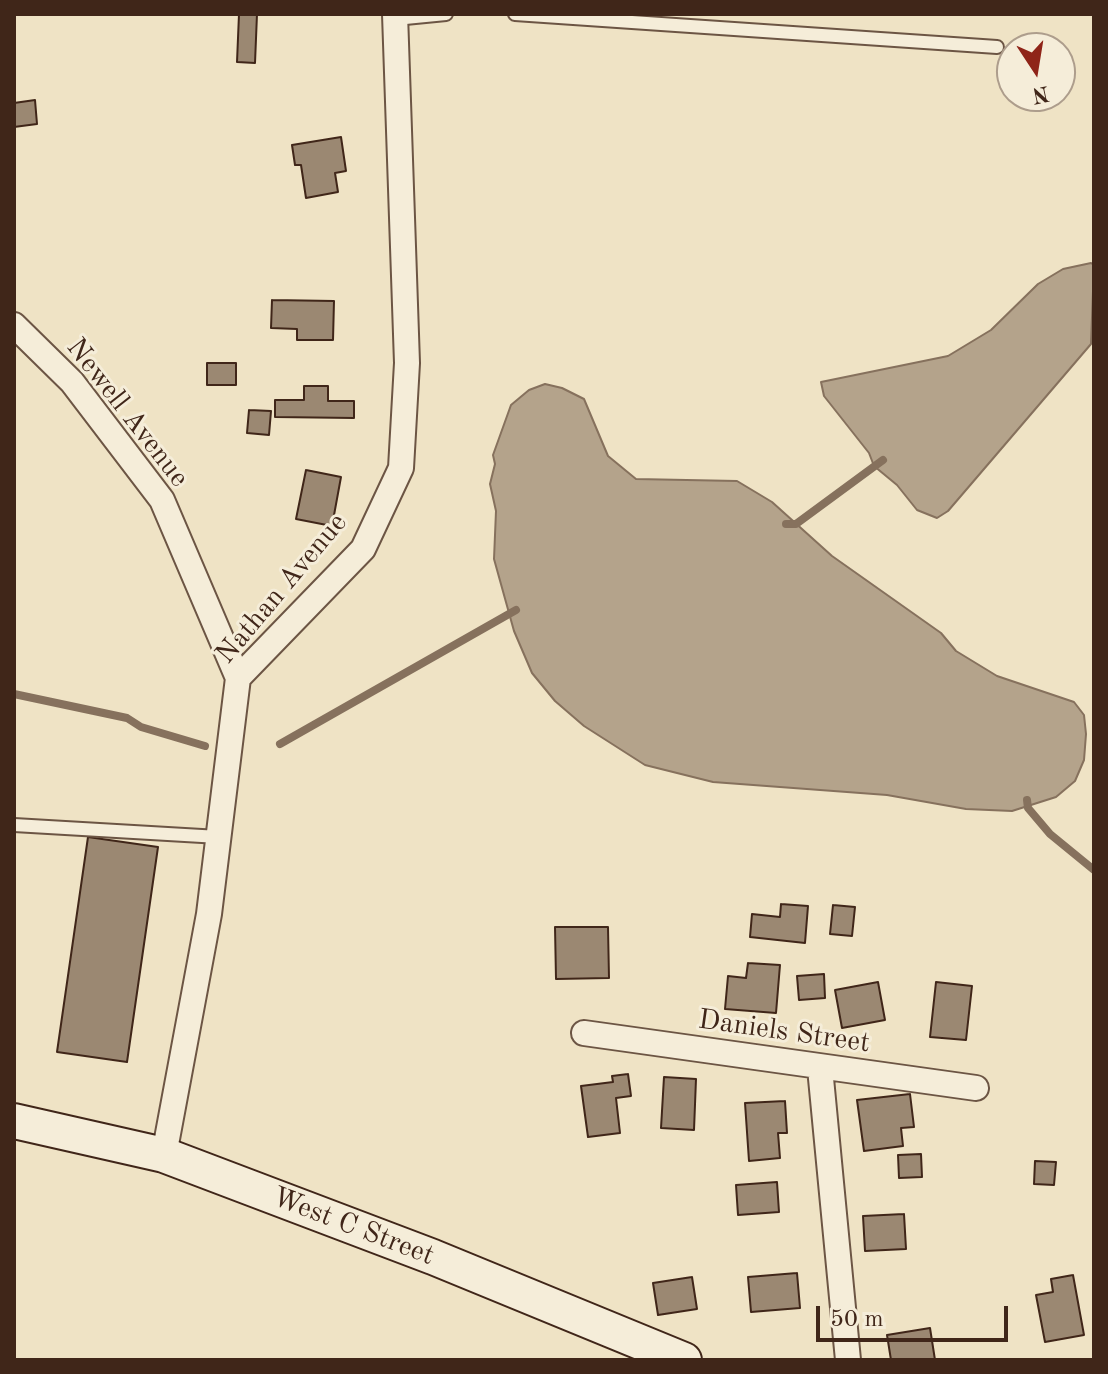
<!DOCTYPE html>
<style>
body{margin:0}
#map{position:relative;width:1108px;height:1374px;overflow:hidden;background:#efe3c5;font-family:"Old Standard TT",serif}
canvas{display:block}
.frame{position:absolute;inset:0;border:16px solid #402619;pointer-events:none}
.north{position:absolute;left:996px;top:32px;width:80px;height:80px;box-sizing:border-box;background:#f5edd9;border:2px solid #ad9d8c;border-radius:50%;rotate:168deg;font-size:22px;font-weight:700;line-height:32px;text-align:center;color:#402619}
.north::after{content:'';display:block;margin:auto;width:28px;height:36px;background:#8f2418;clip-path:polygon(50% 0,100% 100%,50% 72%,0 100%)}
.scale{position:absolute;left:816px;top:1306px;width:192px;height:36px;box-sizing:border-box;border:4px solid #402619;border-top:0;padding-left:10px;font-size:24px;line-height:28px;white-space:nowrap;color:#402619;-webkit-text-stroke:6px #f5edd9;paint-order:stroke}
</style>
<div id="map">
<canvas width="1108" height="1374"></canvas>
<div class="frame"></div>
<div class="north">N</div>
<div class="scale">50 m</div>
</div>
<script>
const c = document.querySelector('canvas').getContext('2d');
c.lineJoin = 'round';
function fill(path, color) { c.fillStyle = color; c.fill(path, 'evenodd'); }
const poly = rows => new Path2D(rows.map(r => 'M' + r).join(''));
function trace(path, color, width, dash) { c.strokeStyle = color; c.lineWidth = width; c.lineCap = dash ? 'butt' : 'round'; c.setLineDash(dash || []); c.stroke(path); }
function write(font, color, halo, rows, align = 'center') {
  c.font = font + ' "Old Standard TT",serif'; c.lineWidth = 6; c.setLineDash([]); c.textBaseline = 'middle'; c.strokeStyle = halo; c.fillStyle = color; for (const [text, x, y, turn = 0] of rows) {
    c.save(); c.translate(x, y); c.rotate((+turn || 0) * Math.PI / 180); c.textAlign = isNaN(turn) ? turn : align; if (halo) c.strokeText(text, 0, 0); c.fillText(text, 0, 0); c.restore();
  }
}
const water = poly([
 [1091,263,1094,265,1091,344,948,511,937,518,917,510,897,485,874,466,869,453,824,396,821,382,948,356,991,330,1038,284,1063,269,1091,263],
 [545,384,562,388,584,399,608,456,636,479,737,481,772,502,832,556,941,633,956,651,997,676,1074,702,1084,715,1086,734,1084,760,1075,781,1056,797,1012,811,966,809,887,795,713,782,645,765,584,726,555,701,532,673,514,631,494,559,496,511,490,484,495,464,493,455,511,405,529,390,545,384]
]);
const stream = poly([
 [786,524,796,524,883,460],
 [14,694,127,718,141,727,205,746],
 [280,744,516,610],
 [1027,800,1028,808,1050,834,1094,870]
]);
const building = poly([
 [239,14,257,14,255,63,237,62,239,14],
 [35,100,37,124,14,127,14,103,35,100],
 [341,137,346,171,335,173,338,192,306,198,301,165,295,165,292,145,341,137],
 [272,300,334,301,333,340,297,340,297,329,271,328,272,300],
 [207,363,236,363,236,385,207,385,207,363],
 [304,386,328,386,328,401,354,401,354,418,275,417,275,400,304,400,304,386],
 [249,410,271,411,269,435,247,433,249,410],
 [306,470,341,477,332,526,296,519,306,470],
 [88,837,158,847,127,1062,57,1052,88,837],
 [781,904,808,906,805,943,750,937,752,914,780,917,781,904],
 [833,905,855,907,852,936,830,934,833,905],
 [555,927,608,927,609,978,556,979,555,927],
 [748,963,780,965,776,1013,725,1009,728,976,746,978,748,963],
 [824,974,825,998,799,1000,797,976,824,974],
 [878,982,885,1020,842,1028,835,990,878,982],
 [936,982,972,986,966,1040,930,1037,936,982],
 [628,1074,631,1096,616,1098,620,1133,588,1137,581,1086,613,1082,612,1076,628,1074],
 [664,1077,696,1079,694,1130,661,1128,664,1077],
 [910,1094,914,1127,901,1128,903,1146,864,1151,857,1100,910,1094],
 [785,1101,787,1133,778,1133,780,1158,749,1161,745,1103,785,1101],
 [921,1154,922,1177,899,1178,898,1155,921,1154],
 [1035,1161,1056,1162,1054,1185,1034,1184,1035,1161],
 [777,1182,779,1212,738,1215,736,1185,777,1182],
 [904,1214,906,1249,865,1251,863,1216,904,1214],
 [797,1273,800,1308,751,1312,748,1277,797,1273],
 [1073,1275,1084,1335,1045,1342,1036,1295,1053,1292,1051,1279,1073,1275],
 [692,1277,697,1309,658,1315,653,1283,692,1277],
 [930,1328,935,1360,891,1360,887,1335,930,1328]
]);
const service = poly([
 [515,14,997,47],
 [395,19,446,14],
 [14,825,219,837]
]);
const minor = poly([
 [14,325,72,382,162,500,238,678],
 [584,1033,976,1088],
 [820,1068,848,1360],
 [164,1155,209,914,238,678,363,549,401,468,407,363,395,14]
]);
const secondary = poly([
 [14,1121,164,1155,433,1257,684,1360]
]);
const streetNames = [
 ["Newell Avenue",127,413,52],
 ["Nathan Avenue",282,589,-50],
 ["Daniels Street",784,1032,8],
 ["West C Street",353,1227,21]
];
fill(water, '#b4a38b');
trace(water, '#86715d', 2);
trace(stream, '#86715d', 8);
fill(building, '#9b8872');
trace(building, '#402619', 2);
trace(service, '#6c5544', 16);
trace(minor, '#6c5544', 28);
trace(secondary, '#402619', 38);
trace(service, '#f5edd9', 12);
trace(minor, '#f5edd9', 24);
trace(secondary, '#f5edd9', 34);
write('28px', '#402619', '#f5edd9', streetNames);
</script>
